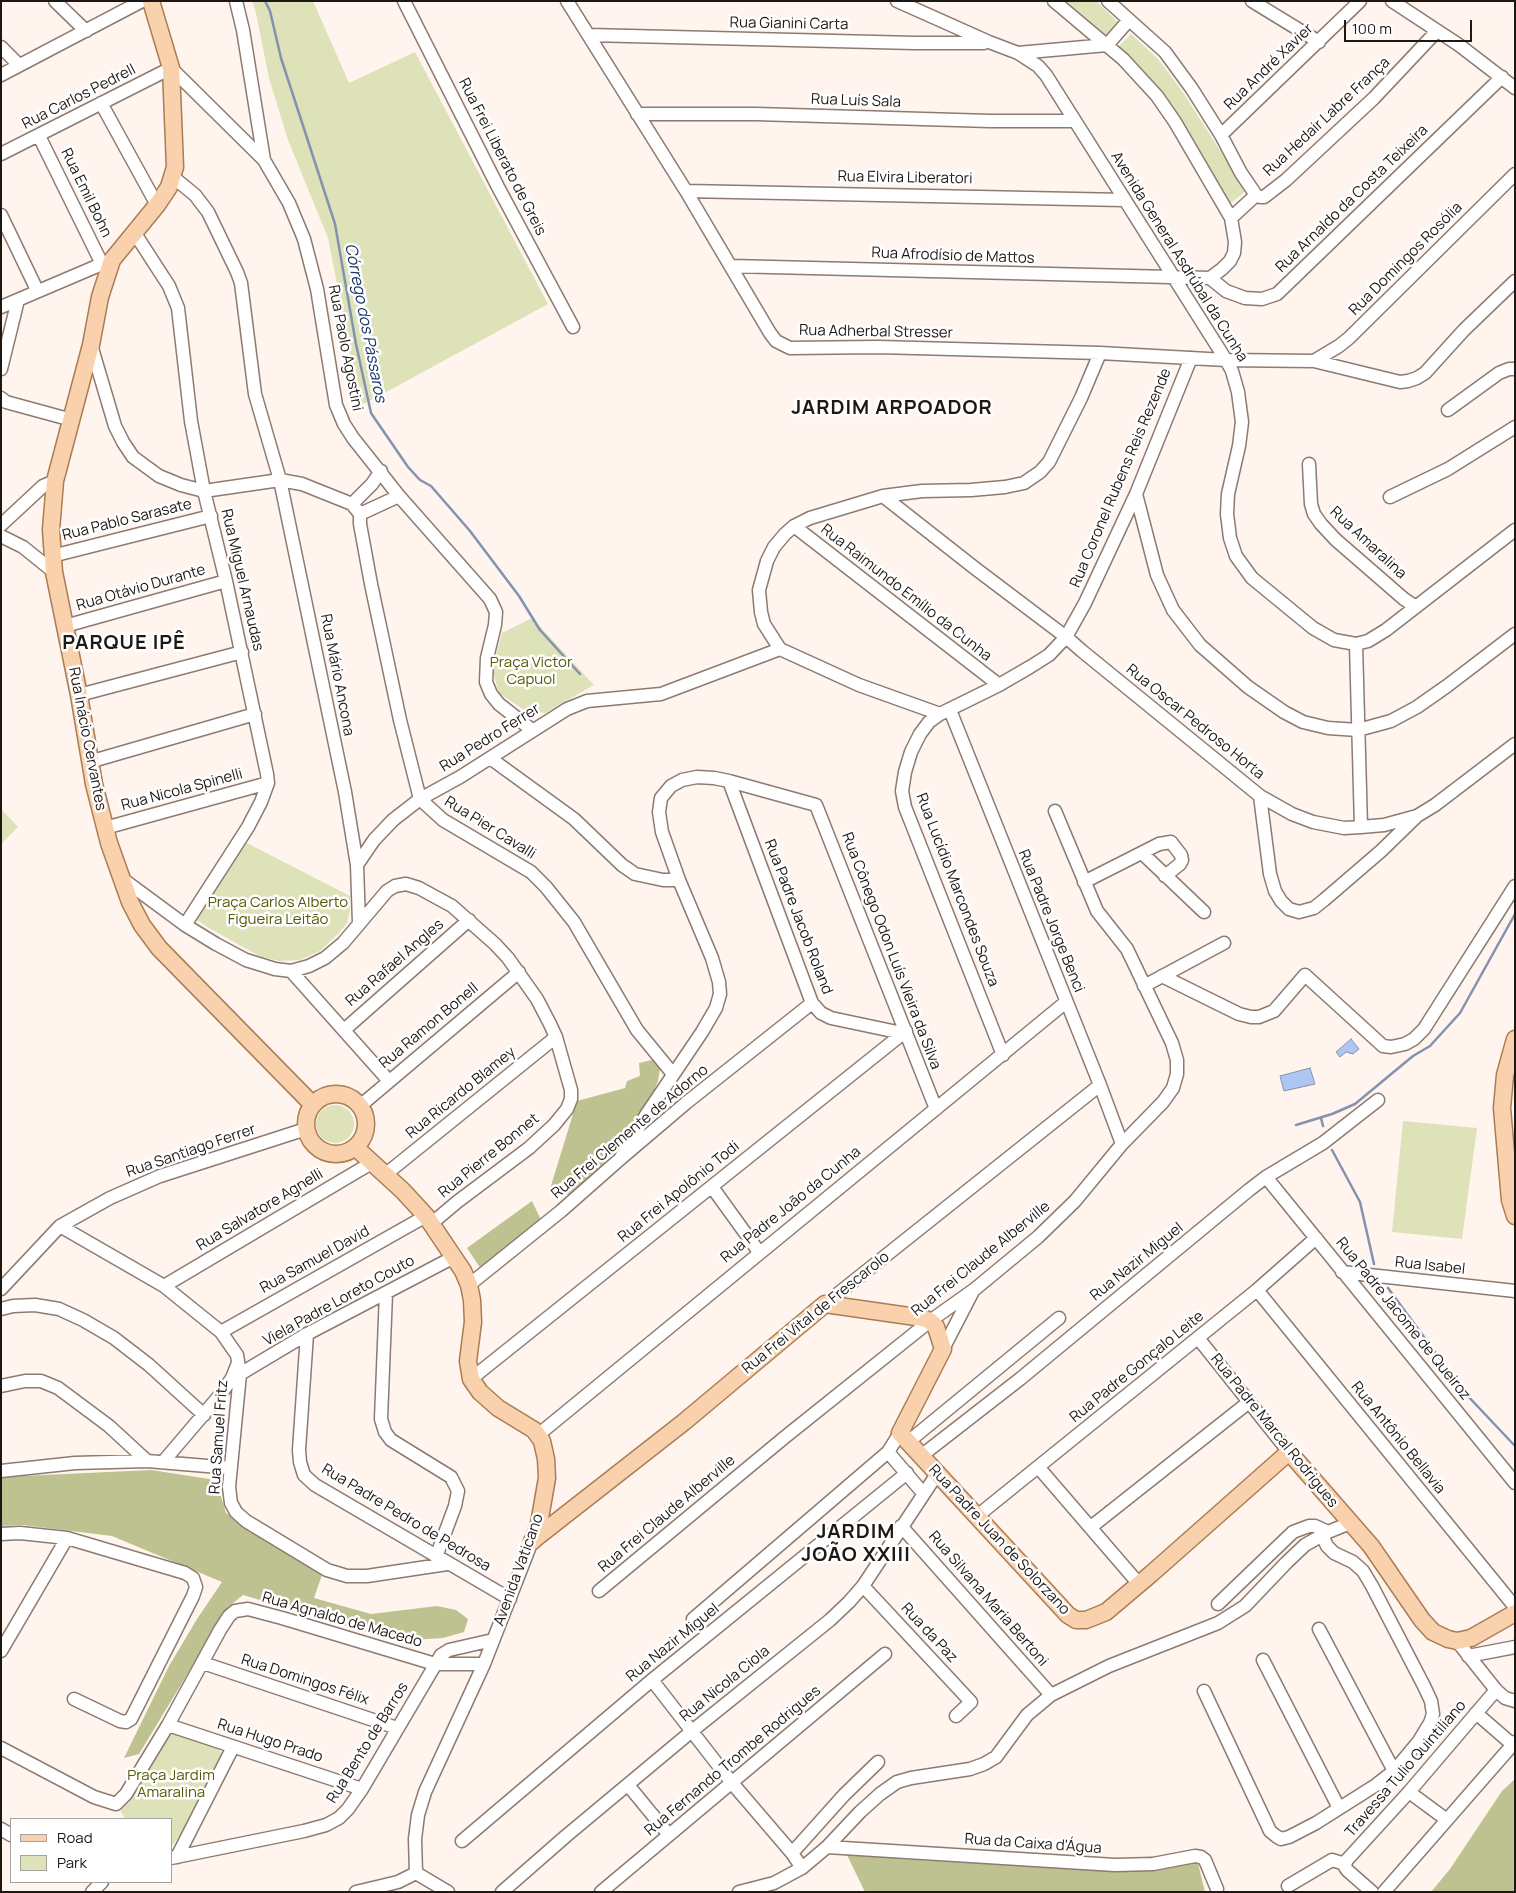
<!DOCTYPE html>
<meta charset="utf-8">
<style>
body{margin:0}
#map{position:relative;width:1516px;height:1893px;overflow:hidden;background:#fff4ee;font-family:Manrope,sans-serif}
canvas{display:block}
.frame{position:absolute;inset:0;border:2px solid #1e1815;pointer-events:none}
.legend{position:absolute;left:10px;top:1818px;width:162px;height:65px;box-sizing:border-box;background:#fff;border:1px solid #a5a3a1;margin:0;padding:6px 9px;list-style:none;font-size:15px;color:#1e1815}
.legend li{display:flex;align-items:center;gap:10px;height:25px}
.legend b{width:25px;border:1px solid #a5a3a1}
.scale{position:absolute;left:1344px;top:20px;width:128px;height:22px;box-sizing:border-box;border:2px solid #1e1815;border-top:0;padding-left:6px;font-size:15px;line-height:18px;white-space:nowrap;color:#1e1815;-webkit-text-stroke:4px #fff;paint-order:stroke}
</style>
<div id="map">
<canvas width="1516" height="1893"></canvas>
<div class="frame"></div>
<ul class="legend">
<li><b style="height:6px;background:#f9d2ad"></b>Road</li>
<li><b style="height:14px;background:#dee2b9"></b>Park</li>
</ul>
<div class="scale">100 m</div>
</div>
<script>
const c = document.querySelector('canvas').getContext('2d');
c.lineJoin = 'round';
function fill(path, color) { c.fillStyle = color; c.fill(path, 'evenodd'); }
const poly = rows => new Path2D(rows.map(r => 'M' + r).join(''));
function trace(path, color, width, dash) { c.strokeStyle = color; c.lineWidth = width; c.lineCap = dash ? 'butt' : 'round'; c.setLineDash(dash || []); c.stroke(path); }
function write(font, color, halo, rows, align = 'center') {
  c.font = font + ' Manrope,sans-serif'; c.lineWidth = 5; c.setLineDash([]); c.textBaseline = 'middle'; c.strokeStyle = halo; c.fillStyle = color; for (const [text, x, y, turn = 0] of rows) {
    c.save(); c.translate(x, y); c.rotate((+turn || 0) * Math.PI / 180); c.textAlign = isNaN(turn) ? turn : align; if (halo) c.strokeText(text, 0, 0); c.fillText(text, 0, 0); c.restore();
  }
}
const green = poly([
 [252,1,313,1,349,83,415,52,548,304,379,396,355,408,348,341,328,238,288,140,269,78,256,13],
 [1059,1,1096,1,1118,22,1115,32,1102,35],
 [1131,34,1158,59,1182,91,1246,191,1227,206,1157,88,1116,49],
 [532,618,594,685,545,713,524,710,499,693,492,669,502,633],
 [1,809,18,827,2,843,1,842],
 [243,841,350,896,350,910,347,923,338,934,320,951,300,960,280,961,261,957,209,928,197,920,197,912],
 '316 1124a19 19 0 1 1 38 0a19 19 0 1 1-38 0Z',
 [1403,1121,1477,1128,1462,1239,1392,1232],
 [169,1728,216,1747,225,1756,223,1761,213,1769,208,1783,181,1834,171,1847,171,1819,125,1819,119,1808]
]);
const forest = poly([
 [656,1059,660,1069,658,1081,652,1095,636,1124,587,1183,569,1195,550,1189,577,1101,625,1088,627,1081,640,1076,639,1063],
 [532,1201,541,1220,481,1269,467,1248],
 [151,1470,216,1480,226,1513,322,1575,314,1598,371,1614,437,1606,456,1610,468,1619,464,1632,443,1638,397,1641,243,1595,228,1607,139,1754,124,1758,169,1666,197,1619,222,1582,112,1536,23,1525,1,1526,1,1477],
 [1515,1779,1515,1892,1431,1892,1450,1869,1502,1791],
 [845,1851,900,1859,1067,1868,1196,1855,1205,1892,865,1892]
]);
const water = poly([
 [1351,1039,1359,1049,1353,1054,1346,1052,1340,1057,1336,1052,1351,1039],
 [1310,1068,1315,1084,1284,1091,1280,1076,1310,1068]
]);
const stream = poly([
 [265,1,270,11,281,58,335,224,356,344,371,413,408,467,420,480,431,486,470,531,519,596,540,630,580,674],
 [1321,1118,1323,1126],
 [1296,1125,1332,1114,1355,1104,1413,1056,1430,1046,1460,1013,1515,914],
 [1332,1150,1360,1202,1374,1264],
 [1388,1288,1465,1393,1515,1446]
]);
const minor = poly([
 [55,1,86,31],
 [236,1,243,30,264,160,289,203,304,239,317,289,336,405,344,424,353,438,399,496,490,599,496,612,495,625,487,658,486,682,491,694,499,704,532,730],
 [404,1,498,187,573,327],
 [567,1,686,191,770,333,776,341,790,348,878,347,1100,353,1226,360,1314,361,1400,382,1408,381,1417,378,1425,373,1464,330,1515,281],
 [897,1,989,42,1018,53,1038,66,1046,75,1226,360,1232,371,1238,392,1242,422,1239,446,1228,494,1227,514,1230,538,1236,556,1252,578,1313,628,1334,640,1356,644,1368,641,1386,630,1515,530],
 [1108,1,1165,52,1192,89,1221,135,1241,173,1256,195],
 [1252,1,1319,42],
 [1392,1,1459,45,1515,88],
 [589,35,915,43,984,43],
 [1,47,19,65],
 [1018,53,1107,45,1129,20],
 [1,75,142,1],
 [101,103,157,205],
 [637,114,756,114,990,121,1074,121],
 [1221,135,1360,1],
 [39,136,102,264],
 [1,154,171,68,264,160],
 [173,177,195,195,208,212,237,272,241,283,255,394,280,480,345,792,357,865,359,923],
 [686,191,1124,200],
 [1256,195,1260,197,1264,197,1286,180,1374,98,1437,31],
 [1,215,37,290],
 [1231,218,1256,195],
 [134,232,169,286,178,308,191,421,204,491,226,581,267,774,268,783,261,802,248,827,185,925],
 [731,266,1210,278,1222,269,1230,261,1234,253,1235,242,1231,218,1175,122,1157,96,1123,59,1054,1],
 [1210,278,1226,291,1245,298,1262,299,1277,294,1502,77],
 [1,307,109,261],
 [91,345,115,426,123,442,133,457,159,476,181,485,204,491,280,480,302,484,352,504,360,514],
 [1314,361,1339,346,1349,338,1515,174],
 [1,369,18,300],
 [1,398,6,402,72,420],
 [1448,410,1499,373,1509,369,1515,369],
 [1309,464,1311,504,1314,514,1321,524,1336,540,1404,599,1416,607],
 [1136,494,1157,575,1173,610,1200,645,1248,687,1284,712,1303,722,1328,728,1358,730,1391,721,1417,707,1447,686,1515,634],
 [883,496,976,569,1066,637,1082,651,1260,796,1292,814,1313,822,1344,828,1361,827,1384,825,1417,816,1435,805,1515,744],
 [1390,497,1448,469,1515,427],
 [352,504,372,484,381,471],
 [360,514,360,524,371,584,400,720,420,799,443,820,531,872,546,887,574,922,637,1030,673,1074],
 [360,514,399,496],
 [1,525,43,486,55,481],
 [794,526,999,685],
 [1,536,23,547,54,572],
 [52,556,211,516],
 [65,626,226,581],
 [1356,644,1361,827],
 [79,695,242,652],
 [950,710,1100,1085,1122,1144],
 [940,714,859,685,780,649,764,624,761,612,759,590,767,561,774,547,785,534,794,526,810,518,883,496,922,491,971,490,1005,487,1024,483,1040,472,1049,462,1081,398,1100,353],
 [490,758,574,819,622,865,635,874,663,880,679,880],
 [89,762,255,714],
 [729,781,812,1003,821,1013,831,1018,902,1033],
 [1260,796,1270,874,1275,891,1281,901,1289,909,1299,912,1314,908,1324,900,1381,851,1416,817],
 [105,828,268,783],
 [1142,853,1204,912],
 [357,865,374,840,393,820,420,799,460,777,567,709,587,701,661,694,780,649],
 [120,877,185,925,216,944,246,960,275,969,291,971,309,966,325,958,343,943,387,891,395,886,406,884,419,888,452,906,495,944,508,958,537,999,550,1024,556,1037,571,1090,571,1099,567,1109,554,1125,529,1148,457,1202,431,1224],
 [1084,882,1159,844,1171,842,1181,855,1182,860,1180,864,1165,876],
 [291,971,389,1081],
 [1162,976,1239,1014,1251,1017,1259,1017,1274,1011,1305,975,1383,1046,1391,1047,1405,1044,1414,1039,1424,1029,1515,886],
 [1144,986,1224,943],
 [344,1030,469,920],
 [1003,1055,905,807,902,791,905,772,911,752,920,734,929,722,940,714,999,685,1030,667,1049,655,1066,637,1085,603,1136,494,1191,358],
 [360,1106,519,972],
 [620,1159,646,1115,702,1032,716,1008,720,994,719,982,712,958,679,880,662,832,659,812,661,798,671,786,682,780,697,777,714,778,729,781,816,805,936,1109],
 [386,1174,556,1037],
 [1266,1177,1515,1483],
 [712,1187,759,1252],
 [60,1226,164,1286,221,1332,237,1355,240,1374,229,1487,231,1503,236,1512,246,1521,327,1570,347,1576,367,1576,447,1564],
 [1342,1272,1515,1291],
 [469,1285,561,1211,620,1159,686,1103,812,1003],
 [164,1286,373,1162],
 [1,1289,60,1226,110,1198,160,1176,306,1129],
 [1257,1290,1515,1607],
 [386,1293,381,1419,385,1432,391,1440,451,1477,458,1491,455,1506,436,1557],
 [825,1304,1100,1085],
 [1,1309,13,1306,35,1305,59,1309,83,1320,114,1338,149,1365,204,1415],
 [221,1332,426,1216],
 [307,1334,299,1450,300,1462,304,1475,315,1485,510,1599],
 [1198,1338,1289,1452],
 [943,1349,973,1291],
 [240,1374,307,1334,454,1257],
 [471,1379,906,1031],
 [1,1386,25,1381,41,1381,58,1388,109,1426,147,1461],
 [538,1435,1066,1002],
 [908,1442,1059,1318],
 [888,1452,923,1493],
 [921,1456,1020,1379,1249,1190,1266,1177,1323,1143,1378,1100],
 [163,1462,220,1395,232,1378,238,1363],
 [1039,1468,1139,1584],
 [1,1471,75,1463,147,1461,231,1468],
 [976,1517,1257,1290,1316,1238],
 [901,1526,1051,1695],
 [1091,1527,1249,1402],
 [1,1534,20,1533,67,1538,185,1573,193,1578,196,1587,193,1596,131,1719,126,1722,120,1721,74,1699],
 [863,1586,971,1702,956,1716],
 [599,1591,785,1437,930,1321,975,1289,1038,1237,1075,1201,1122,1144,1163,1102,1173,1088,1177,1074,1177,1060,1172,1043,1127,949,1097,911,1055,811],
 [1218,1604,1293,1532,1309,1526,1315,1526,1328,1532],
 [693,1619,888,1452,900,1433],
 [1319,1629,1394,1771],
 [1457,1641,1496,1690,1505,1698,1515,1701],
 [1,1651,67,1538],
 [1468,1656,1515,1647],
 [1263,1660,1339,1808],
 [203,1663,397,1728],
 [652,1680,732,1783,792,1853,802,1868],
 [1204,1691,1270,1831,1276,1836,1281,1839,1289,1837,1316,1823,1376,1785,1394,1771,1419,1741,1430,1723,1433,1714,1431,1701,1424,1686,1372,1586,1363,1571,1353,1562,1334,1553,1327,1546,1322,1535],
 [1476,1713,1513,1745],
 [168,1725,362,1789],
 [1,1748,94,1797,116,1804,126,1794,168,1725,220,1630,229,1616,235,1611,248,1609,282,1618,435,1664,484,1664],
 [628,1785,669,1835],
 [1409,1792,1447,1820],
 [1,1829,11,1835],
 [462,1841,652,1680,907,1473],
 [827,1847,1115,1865,1153,1864,1195,1856,1201,1857,1205,1860,1217,1889],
 [792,1853,844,1795,878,1762],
 [177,1857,233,1747],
 [171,1858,304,1831,326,1825,339,1818,348,1809,362,1789,441,1655,449,1650,493,1640],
 [416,1873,415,1839,418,1815,425,1792,484,1664,532,1541],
 [416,1873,448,1892],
 [1288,1886,1332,1860,1345,1864],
 [92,1892,102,1882],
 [356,1892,398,1882,416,1873],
 [502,1892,566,1836,692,1731,830,1620,849,1602,863,1586,937,1474],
 [601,1892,885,1654],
 [739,1892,774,1883,802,1868,827,1847,860,1812,880,1794,897,1782,911,1778,970,1769,984,1764,996,1757,1027,1715,1051,1695,1109,1666,1218,1623,1245,1606,1286,1563,1305,1545,1328,1532,1350,1523],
 [1372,1892,1347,1870,1345,1867,1346,1861,1409,1792,1496,1690],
 [1384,1892,1515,1742]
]);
const major = poly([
 [151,1,171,68,175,167,169,187,157,205,112,260,100,297,91,345,55,481,51,530,54,572,79,695,94,784,109,843,130,902,142,925,159,948,313,1105],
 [1515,1039,1505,1075,1502,1108,1510,1200,1515,1216],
 '306 1124a30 30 0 1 1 60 0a30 30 0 1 1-60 0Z',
 [355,1147,403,1191,426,1216,463,1271,469,1285,472,1300,473,1322,468,1361,471,1379,480,1392,498,1408,534,1430,542,1441,546,1459,547,1478,539,1524,533,1541],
 [532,1541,684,1422,825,1304,923,1318,930,1321,936,1327,943,1349,900,1433,1068,1615,1076,1620,1086,1620,1106,1612,1151,1574,1289,1452,1371,1546,1422,1620,1433,1632,1448,1639,1457,1641,1471,1638,1515,1613]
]);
const streetNames = [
 ["Rua Gianini Carta",789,24,1],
 ["Rua André Xavier",1269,67,-44],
 ["Rua Carlos Pedrell",79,97,-27],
 ["Rua Luís Sala",856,101,2],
 ["Rua Hedair Labre França",1327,117,-43],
 ["Rua Frei Liberato de Greis",502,157,63],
 ["Rua Elvira Liberatori",905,178,1],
 ["Rua Emil Bohn",86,193,64],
 ["Rua Arnaldo da Costa Teixeira",1352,199,-44],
 ["Rua Afrodísio de Mattos",953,256,2],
 ["Avenida General Asdrúbal da Cunha",1179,257,58],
 ["Rua Domingos Rosólia",1406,259,-45],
 ["Rua Adherbal Stresser",876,332,1],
 ["Rua Paolo Agostini",345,348,79],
 ["Rua Coronel Rubens Reis Rezende",1121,478,-67],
 ["Rua Pablo Sarasate",127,520,-14],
 ["Rua Amaralina",1368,543,43],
 ["Rua Miguel Arnaudas",242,580,77],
 ["Rua Otávio Durante",141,588,-16],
 ["Rua Raimundo Emílio da Cunha",906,593,38],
 ["Rua Mário Ancona",337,675,79],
 ["Rua Oscar Pedroso Horta",1195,722,39],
 ["Rua Pedro Ferrer",490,738,-32],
 ["Rua Inácio Cervantes",87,739,79],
 ["Rua Nicola Spinelli",182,790,-15],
 ["Rua Pier Cavalli",490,828,32],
 ["Rua Lucídio Marcondes Souza",957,890,69],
 ["Rua Padre Jacob Roland",798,917,69],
 ["Rua Padre Jorge Benci",1051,921,68],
 ["Rua Cônego Odon Luís Vieira da Silva",891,951,69],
 ["Rua Rafael Angles",395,963,-41],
 ["Rua Ramon Bonell",429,1026,-40],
 ["Rua Ricardo Blamey",461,1093,-39],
 ["Rua Frei Clemente de Adorno",630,1132,-40],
 ["Rua Santiago Ferrer",191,1151,-19],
 ["Rua Pierre Bonnet",489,1156,-39],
 ["Rua Frei Apolônio Todi",679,1192,-39],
 ["Rua Padre João da Cunha",791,1205,-39],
 ["Rua Salvatore Agnelli",260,1210,-31],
 ["Rua Frei Claude Alberville",981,1259,-39],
 ["Rua Samuel David",315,1260,-29],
 ["Rua Nazir Miguel",1137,1262,-39],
 ["Rua Isabel",1430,1266,6],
 ["Viela Padre Loreto Couto",339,1301,-29],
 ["Rua Frei Vital de Frescarolo",816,1313,-39],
 ["Rua Padre Jacome de Queiroz",1403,1319,51],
 ["Rua Padre Gonçalo Leite",1137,1367,-39],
 ["Rua Padre Marcal Rodrigues",1274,1431,51],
 ["Rua Samuel Fritz",219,1437,-86],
 ["Rua Antônio Bellavia",1398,1438,51],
 ["Rua Frei Claude Alberville",667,1514,-40],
 ["Rua Padre Pedro de Pedrosa",406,1518,31],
 ["Rua Padre Juan de Solorzano",999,1540,47],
 ["Avenida Vaticano",519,1570,-70],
 ["Rua Silvana Maria Bertoni",988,1599,49],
 ["Rua Agnaldo de Macedo",342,1620,16],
 ["Rua da Paz",929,1633,47],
 ["Rua Nazir Miguel",673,1643,-39],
 ["Rua Domingos Félix",305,1680,18],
 ["Rua Nicola Ciola",725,1684,-39],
 ["Rua Hugo Prado",270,1741,18],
 ["Rua Bento de Barros",368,1743,-58],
 ["Rua Fernando Trombe Rodrigues",733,1761,-40],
 ["Travessa Tulio Quintiliano",1406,1769,-49],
 ["Rua da Caixa d'Água",1033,1844,4]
];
const parkNames = [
 ["Praça Victor",531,663],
 ["Capuol",531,680],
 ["Praça Carlos Alberto",278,903],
 ["Figueira Leitão",278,920],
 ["Praça Jardim",171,1776],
 ["Amaralina",171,1793]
];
const waterNames = [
 ["Córrego dos Pássaros",365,323,79]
];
const districtNames = [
 ["JARDIM ARPOADOR",892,408],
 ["PARQUE IPÊ",124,643],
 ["JARDIM",856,1532],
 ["JOÃO XXIII",856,1555]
];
fill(green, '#dee2b9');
fill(forest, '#bec290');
fill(water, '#aec7f2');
trace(water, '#8392b0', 1);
trace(stream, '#8392b0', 2.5);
trace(minor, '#8b7b72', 15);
trace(major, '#aa7d54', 19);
trace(minor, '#fff', 12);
trace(major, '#f9d2ad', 16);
write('15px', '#1e1815', '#fff', streetNames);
write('15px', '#575a06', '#fff', parkNames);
write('italic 16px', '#183569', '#fff', waterNames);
c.letterSpacing = '1px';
write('bold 20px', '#1e1815', '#fff', districtNames);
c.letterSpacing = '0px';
</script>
